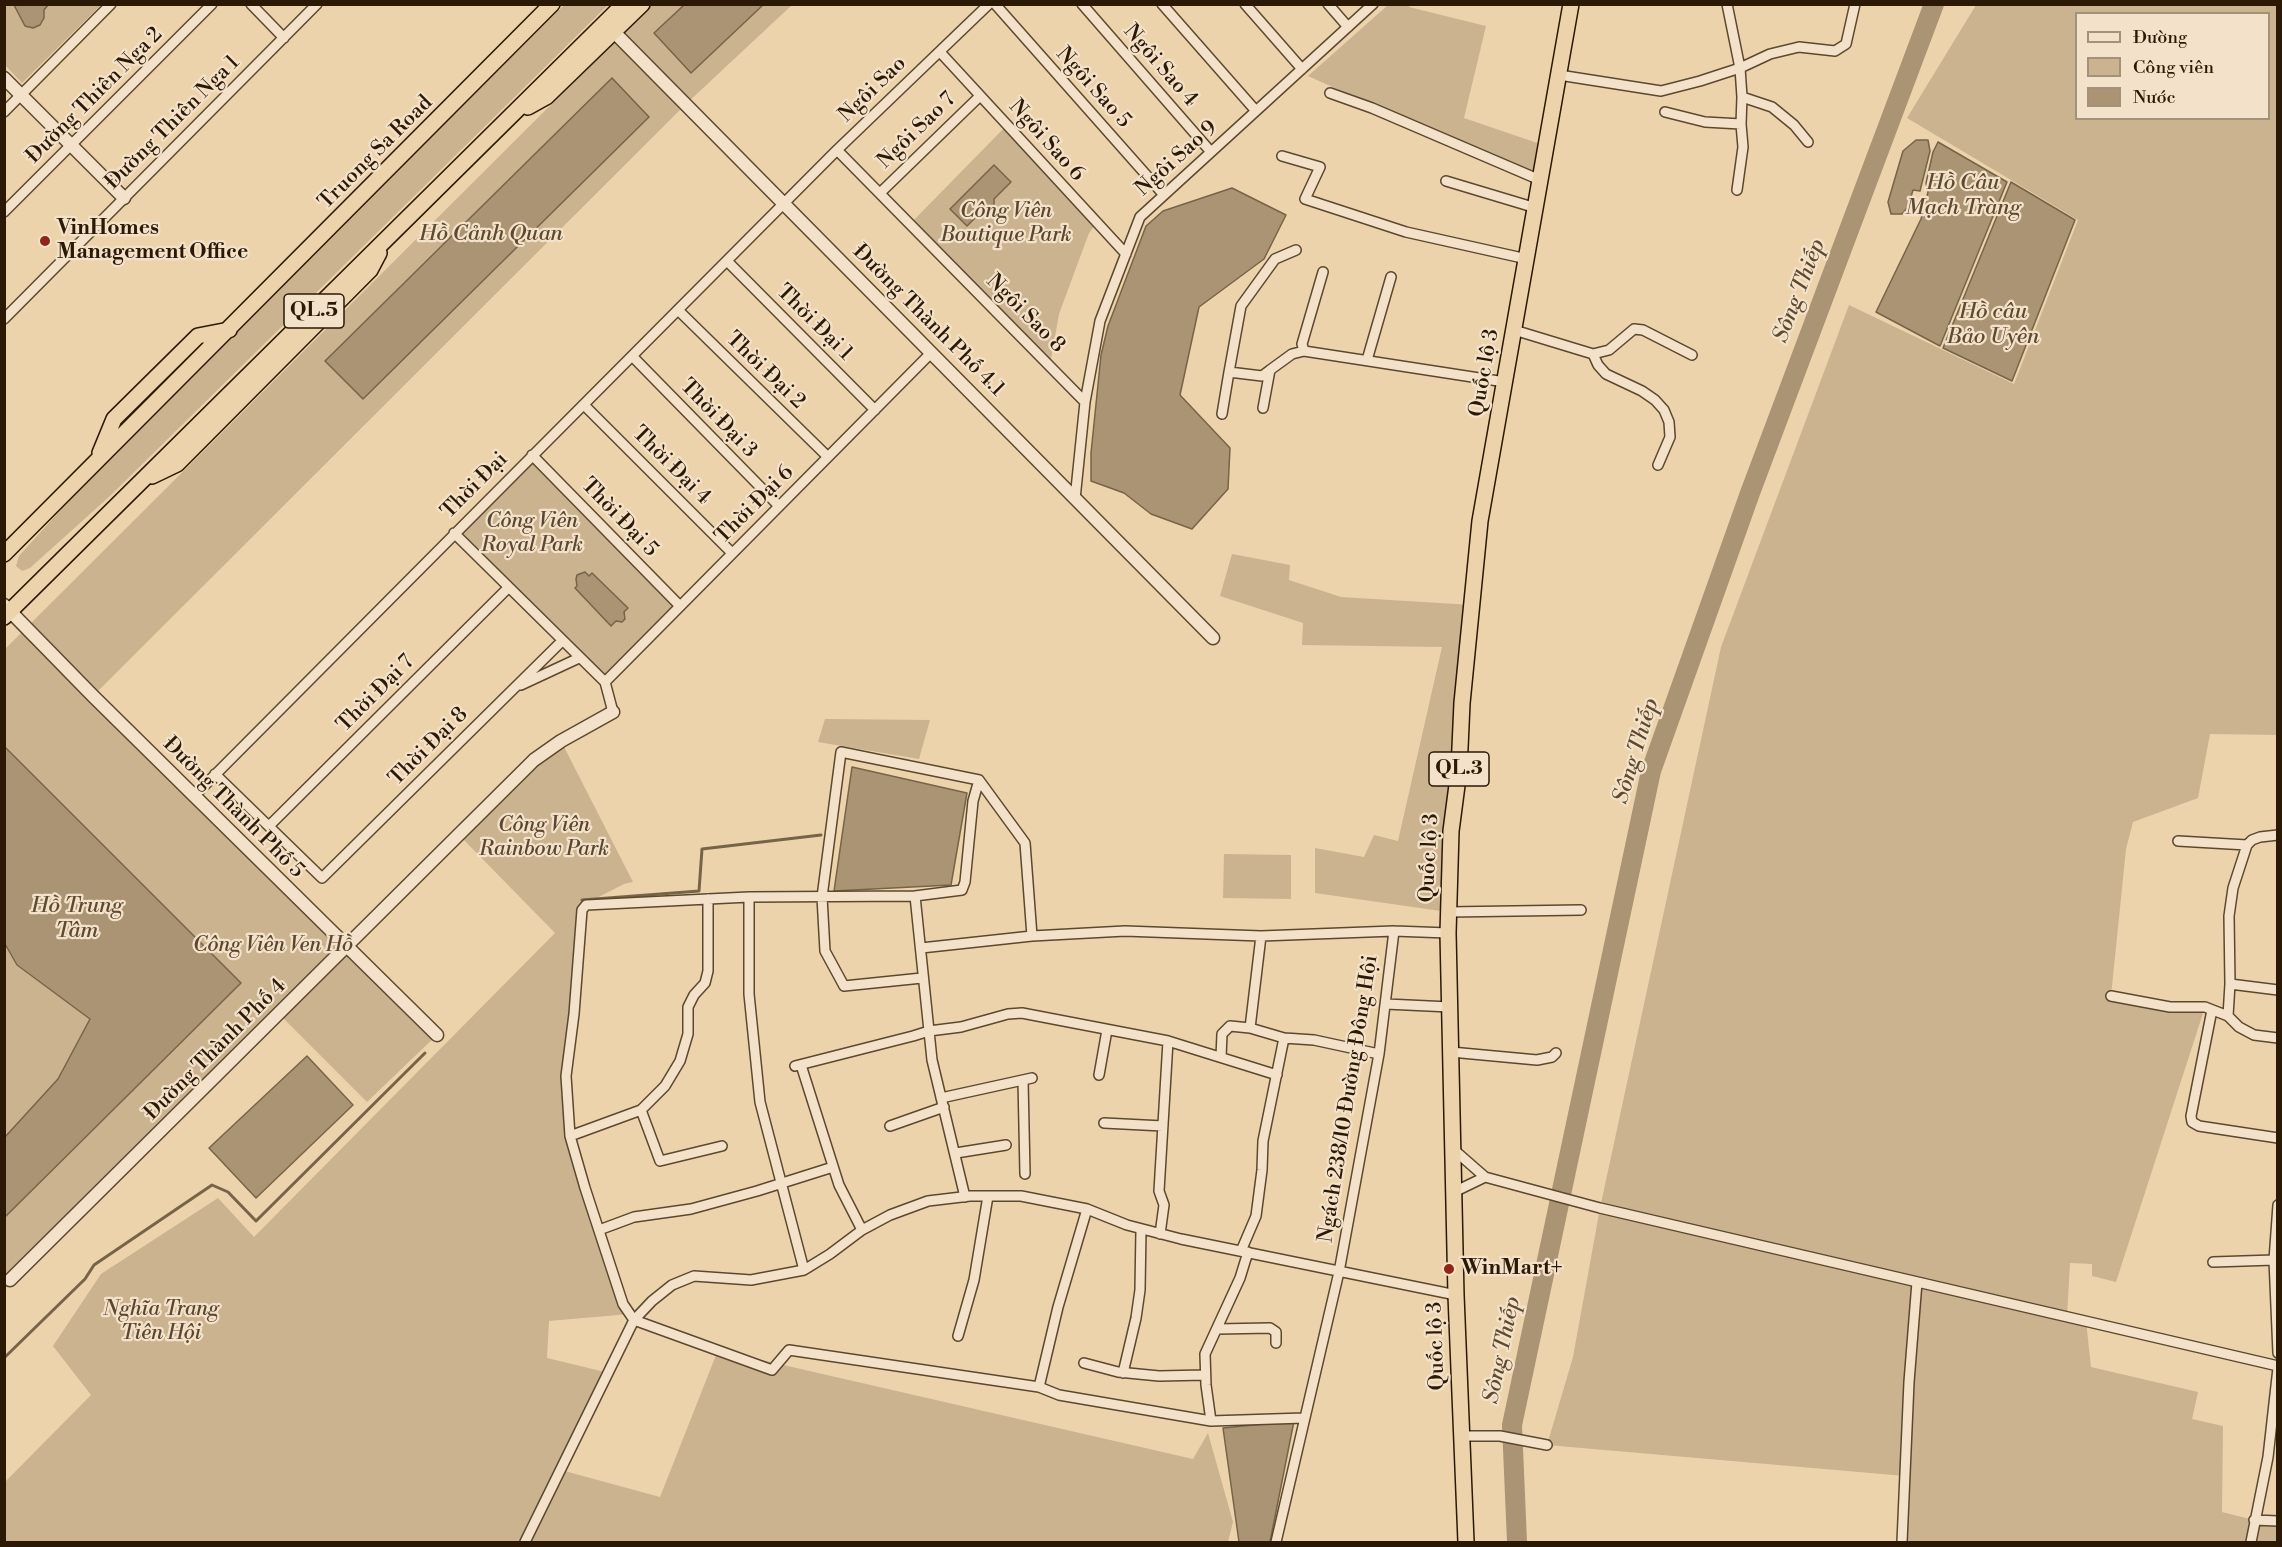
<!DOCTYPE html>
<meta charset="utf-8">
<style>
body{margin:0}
#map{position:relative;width:2282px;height:1547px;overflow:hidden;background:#ecd3ac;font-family:"Libre Bodoni",serif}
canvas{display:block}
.frame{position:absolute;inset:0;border:6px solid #2b1905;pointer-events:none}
.legend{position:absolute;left:2075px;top:12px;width:195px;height:108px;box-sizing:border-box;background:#f3e2c9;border:2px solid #a3927b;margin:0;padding:8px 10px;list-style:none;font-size:18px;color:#2b1905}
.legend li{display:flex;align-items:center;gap:12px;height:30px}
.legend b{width:30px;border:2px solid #a3927b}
</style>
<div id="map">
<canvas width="2282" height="1547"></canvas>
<div class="frame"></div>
<ul class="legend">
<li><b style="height:8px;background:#f3e2c9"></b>Đường</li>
<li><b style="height:16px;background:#cbb390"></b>Công viên</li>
<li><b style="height:16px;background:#aa9473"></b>Nước</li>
</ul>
</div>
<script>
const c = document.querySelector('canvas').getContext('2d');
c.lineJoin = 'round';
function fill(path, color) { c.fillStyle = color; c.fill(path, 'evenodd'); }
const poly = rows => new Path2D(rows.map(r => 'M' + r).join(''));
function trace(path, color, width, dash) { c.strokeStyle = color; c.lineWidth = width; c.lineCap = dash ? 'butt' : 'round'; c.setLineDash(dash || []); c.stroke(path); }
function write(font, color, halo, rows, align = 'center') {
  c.font = font + ' "Libre Bodoni",serif'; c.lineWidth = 4.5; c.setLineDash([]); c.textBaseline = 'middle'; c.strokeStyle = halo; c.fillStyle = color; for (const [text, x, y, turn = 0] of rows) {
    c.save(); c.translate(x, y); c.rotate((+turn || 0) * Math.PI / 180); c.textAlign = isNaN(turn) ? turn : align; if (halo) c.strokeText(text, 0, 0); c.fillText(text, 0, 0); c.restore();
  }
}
const green = poly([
 [4,5,101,5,22,83,5,65],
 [564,5,608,5,110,496,30,568,22,571,16,566,19,556,91,476],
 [651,5,792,5,686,104,93,696,437,1035,367,1102,280,1015,10,1280,5,1274,4,1214,7,1215,241,983,5,746,5,649],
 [1388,5,1410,5,1409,7,1486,26,1464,118,1546,146,1540,180,1308,76],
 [1976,5,2277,5,2277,735,2210,734,2198,798,2133,822,2126,849,2111,996,2205,1007,2116,1282,2092,1276,2092,1264,2070,1263,2067,1316,2086,1321,2091,1367,2198,1392,2192,1419,2223,1426,2222,1512,2254,1520,2277,1521,2277,1542,1903,1542,1905,1476,1547,1445,1573,1357,1600,1208,1721,647,1849,305,2014,384,2078,220,1907,118],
 [2076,14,2268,14,2268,118,2076,118],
 [1007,125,1096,224,1089,233,1059,314,1050,365,910,224],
 [532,455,680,606,605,682,454,533],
 [1232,554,1290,565,1289,580,1341,597,1472,605,1448,912,1315,893,1315,848,1364,857,1374,835,1398,841,1442,647,1302,645,1303,623,1220,596],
 [825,719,930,720,919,759,818,742],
 [561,741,633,882,624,884,583,905,566,1076,570,1137,629,1314,549,1321,547,1358,609,1373,561,1470,660,1497,718,1350,1193,1459,1208,1433,1233,1522,1228,1542,5,1542,5,1482,91,1395,53,1346,101,1274,218,1198,254,1237,555,933,459,835],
 [1224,854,1291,855,1291,899,1223,898],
 [4,944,17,966,90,1019,58,1079,5,1138]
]);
const water = poly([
 [14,5,48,5,44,10,44,18,40,25,33,28,25,26,14,5],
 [684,5,684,4,763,5,691,73,654,33,684,5],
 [612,78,649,117,363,399,325,361,612,78],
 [1916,140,1928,140,1930,151,1920,191,1913,190,1908,207,1902,214,1891,214,1888,202,1903,151,1916,140],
 [1938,142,2007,182,1940,346,1876,312,1921,219,1928,192,1926,183,1933,152,1938,142],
 [994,165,1011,182,994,199,994,208,991,212,981,212,967,226,950,209,994,165],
 [2011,182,2075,220,2012,381,1943,348,2011,182],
 [1232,188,1286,215,1264,259,1199,307,1180,395,1230,448,1228,489,1192,529,1151,514,1124,493,1091,481,1091,453,1101,355,1108,326,1146,226,1163,211,1232,188],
 [585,572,589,576,592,573,628,608,624,612,625,619,622,622,616,621,611,626,575,588,577,586,576,579,577,575,585,572],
 [4,746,241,983,6,1216,4,1214,5,1137,58,1079,90,1019,17,965,5,944,4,746],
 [852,767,967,793,951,885,834,891,852,767],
 [307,1056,353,1105,256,1198,209,1148,307,1056],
 [1294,1421,1270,1542,1239,1542,1223,1428,1294,1421]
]);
const stream = poly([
 [582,900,699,891,702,849,821,835],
 [4,1358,85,1279,94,1265,212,1185,228,1192,256,1221,425,1053]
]);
const river = poly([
 [1517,1542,1512,1425,1651,771,1750,493,1934,4]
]);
const minor = poly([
 [251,4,284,38],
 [995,4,1164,195],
 [1082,4,1211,152],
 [1162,4,1256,111],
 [1245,4,1302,69],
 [1328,4,1348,27],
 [940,52,1126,254],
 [1559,75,1661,91,1700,81,1740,68,1770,54,1799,47,1835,51,1846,44,1855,4],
 [1330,93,1372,108,1540,180],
 [1742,97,1772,107,1794,125,1808,142],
 [4,112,111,4],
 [1665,112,1705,122,1741,124,1742,97,1740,68,1727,4],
 [837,150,1085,402],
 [1282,156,1320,167,1305,199,1406,232,1527,259],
 [1446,181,1536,208],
 [1737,190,1743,147,1741,124],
 [880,193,980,96],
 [4,212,212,4],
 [728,262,875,410],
 [678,310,828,457],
 [4,319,317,4],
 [1514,330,1593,354,1609,350,1634,329,1643,330,1692,355],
 [1304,351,1302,344,1323,272],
 [1593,354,1598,365,1606,374,1642,391,1655,400,1664,410,1669,422,1670,437,1658,465],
 [632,356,779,506],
 [1367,360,1391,277],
 [1270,370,1262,376,1229,372,1241,306,1275,259,1296,250],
 [584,405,732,553],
 [1263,408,1270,370,1292,354,1304,351,1505,382],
 [1222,414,1229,372],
 [532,455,680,606],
 [1075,499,1085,402,1100,321,1140,217,1373,4],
 [454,533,605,682,613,712],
 [605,682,931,353],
 [521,685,579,658],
 [215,774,322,878,562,641],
 [194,796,837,150,989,4],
 [269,826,508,588],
 [2178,841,2247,845],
 [749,897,749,994,760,1102,804,1270],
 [708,899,708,971,705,983,694,995,688,1007,688,1034,680,1061,665,1086,641,1110,570,1136,585,1188,623,1304,634,1320,772,1370,789,1350,1039,1387,1059,1395,1211,1421,1304,1418],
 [1448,912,1581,910],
 [921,948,1032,936,1125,931,1261,936,1394,931,1448,933],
 [922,978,844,986,825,951,822,897,841,752,979,780,1025,843,1032,936],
 [2230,984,2278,990],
 [2111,996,2170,1007,2205,1007,2228,1016,2239,1027,2254,1035,2278,1038],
 [1386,1004,1450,1007],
 [2212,1010,2191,1116,2192,1122,2199,1126,2278,1138],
 [2228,1016,2230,984,2229,916,2233,888,2247,845,2252,840,2260,837,2278,835],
 [1250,1028,1261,936],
 [1451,1052,1537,1060,1552,1057,1556,1053],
 [1221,1057,1222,1034,1230,1026,1250,1028,1284,1038,1314,1040,1379,1054],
 [801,1065,839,1185,862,1230],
 [795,1066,913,1036,929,1031,961,1027,1008,1014,1022,1013,1168,1041,1277,1075],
 [1099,1075,1107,1030],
 [1023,1080,1025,1174],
 [941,1098,1032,1078],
 [641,1110,660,1161,722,1146],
 [1104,1123,1163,1126],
 [890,1126,944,1107],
 [570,1136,566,1076,574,1014,582,910,586,905,749,897,915,896],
 [1453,1149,1485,1177,1600,1208,2278,1366],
 [956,1153,1006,1145],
 [1454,1192,1485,1177],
 [965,1197,932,1060,915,896,962,890,965,882,973,801,979,780],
 [2278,1205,2274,1260,2278,1353],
 [599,1230,634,1217,691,1209,757,1191,833,1167],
 [1160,1234,1164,1205,1159,1191,1168,1041],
 [1241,1251,1256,1216,1262,1170,1263,1141,1284,1038],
 [2213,1262,2274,1260],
 [1217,1329,1270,1328,1276,1332,1276,1343],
 [958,1336,974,1280,988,1196],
 [1084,1363,1118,1372,1159,1376,1205,1375],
 [1123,1373,1136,1318,1140,1290,1141,1229],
 [1039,1387,1058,1307,1087,1209],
 [1211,1421,1206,1385,1205,1354,1240,1278,1248,1252],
 [1462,1436,1500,1436,1547,1445],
 [2254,1520,2278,1521],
 [525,1542,634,1320,652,1301,672,1285,694,1276,751,1280,804,1270,830,1254,862,1230,890,1215,928,1201,970,1196,1021,1196,1087,1209,1127,1225,1181,1239,1456,1295],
 [1276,1542,1339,1272,1379,1054,1394,931],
 [1902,1542,1909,1382,1917,1282],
 [2251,1542,2268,1457,2278,1368]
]);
const tertiary = poly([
 [614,32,1213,638],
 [4,78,124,198],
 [4,605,93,696,437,1035],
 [10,1280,534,760,561,741,613,712]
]);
const trunk = poly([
 [528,107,546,97,642,4],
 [100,453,114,419,198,336,229,330],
 [152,476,177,464,370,270,379,253],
 [4,554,552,4],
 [4,617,624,4],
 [1466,1542,1456,1295,1448,933,1451,831,1459,770,1462,703,1480,521,1571,4]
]);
const markers = [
 [45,241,6,"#8f2418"],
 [1449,1269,6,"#8f2418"]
];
const shields = [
 [314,311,60],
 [1459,769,60]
];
const shieldNames = [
 ["QL.5",314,311],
 ["QL.3",1459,769]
];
const streetNames = [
 ["Ngôi Sao 4",1160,66,49],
 ["Ngôi Sao 5",1093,88,48],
 ["Ngôi Sao",873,90,-44],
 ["Đường Thiên Nga 2",95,96,-45],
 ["Đường Thiên Nga 1",173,123,-45],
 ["Ngôi Sao 7",917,131,-44],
 ["Ngôi Sao 6",1046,141,48],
 ["Truong Sa Road",376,153,-45],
 ["Ngôi Sao 9",1177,159,-42],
 ["Ngôi Sao 8",1025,314,45],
 ["Đường Thành Phố 4.1",928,321,45],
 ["Thời Đại 1",814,323,45],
 ["Thời Đại 2",765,371,44],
 ["Quốc lộ 3",1485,373,-80],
 ["Thời Đại 3",718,419,46],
 ["Thời Đại 4",671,466,45],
 ["Thời Đại",475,486,-45],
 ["Thời Đại 6",755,505,-45],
 ["Thời Đại 5",619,518,46],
 ["Thời Đại 7",376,694,-45],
 ["Thời Đại 8",429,747,-45],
 ["Đường Thành Phố 5",233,808,45],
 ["Quốc lộ 3",1430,858,-87],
 ["Đường Thành Phố 4",216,1050,-45],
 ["Ngách 238/10 Đường Đông Hội",1349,1099,-81],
 ["Quốc lộ 3",1437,1346,-92]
];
const parkNames = [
 ["Công Viên",1006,212],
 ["Boutique Park",1006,236],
 ["Công Viên",532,522],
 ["Royal Park",532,546],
 ["Công Viên",544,826],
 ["Rainbow Park",544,850],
 ["Công Viên Ven Hồ",273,946],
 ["Nghĩa Trang",161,1310],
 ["Tiên Hội",161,1334]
];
const poiNames = [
 ["VinHomes",57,229],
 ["Management Office",57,253],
 ["WinMart+",1461,1269]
];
const waterNames = [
 ["Hồ Câu",1963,184],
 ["Mạch Tràng",1963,209],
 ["Hồ Cảnh Quan",491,235],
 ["Sông Thiếp",1800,291,-69],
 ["Hồ câu",1993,313],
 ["Bảo Uyên",1993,338],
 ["Sông Thiếp",1637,751,-73],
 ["Hồ Trung",77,907],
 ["Tâm",77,932],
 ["Sông Thiếp",1503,1350,-78]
];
fill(green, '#cbb390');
fill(water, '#aa9473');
trace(water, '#776347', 1.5);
trace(stream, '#776347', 3);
trace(river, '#aa9473', 20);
trace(minor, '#5b482f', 12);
trace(tertiary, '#5b482f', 15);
trace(trunk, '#2b1905', 18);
trace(minor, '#f3e2c9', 9);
trace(tertiary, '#f3e2c9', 12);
trace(trunk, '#ecd3ac', 15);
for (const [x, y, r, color] of markers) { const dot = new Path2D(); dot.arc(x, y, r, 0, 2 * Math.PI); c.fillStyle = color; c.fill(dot); trace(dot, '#f3e2c9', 2); }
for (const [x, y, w] of shields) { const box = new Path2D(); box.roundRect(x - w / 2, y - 17, w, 34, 4.5); c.fillStyle = '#f3e2c9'; c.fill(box); trace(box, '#2b1905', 1.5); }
write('bold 20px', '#2b1905', null, shieldNames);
write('21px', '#2b1905', '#f3e2c9', streetNames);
write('italic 21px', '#5b472f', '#f3e2c9', parkNames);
write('bold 21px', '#2b1905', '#f3e2c9', poiNames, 'left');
write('italic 22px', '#5e4a31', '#f3e2c9', waterNames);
</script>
